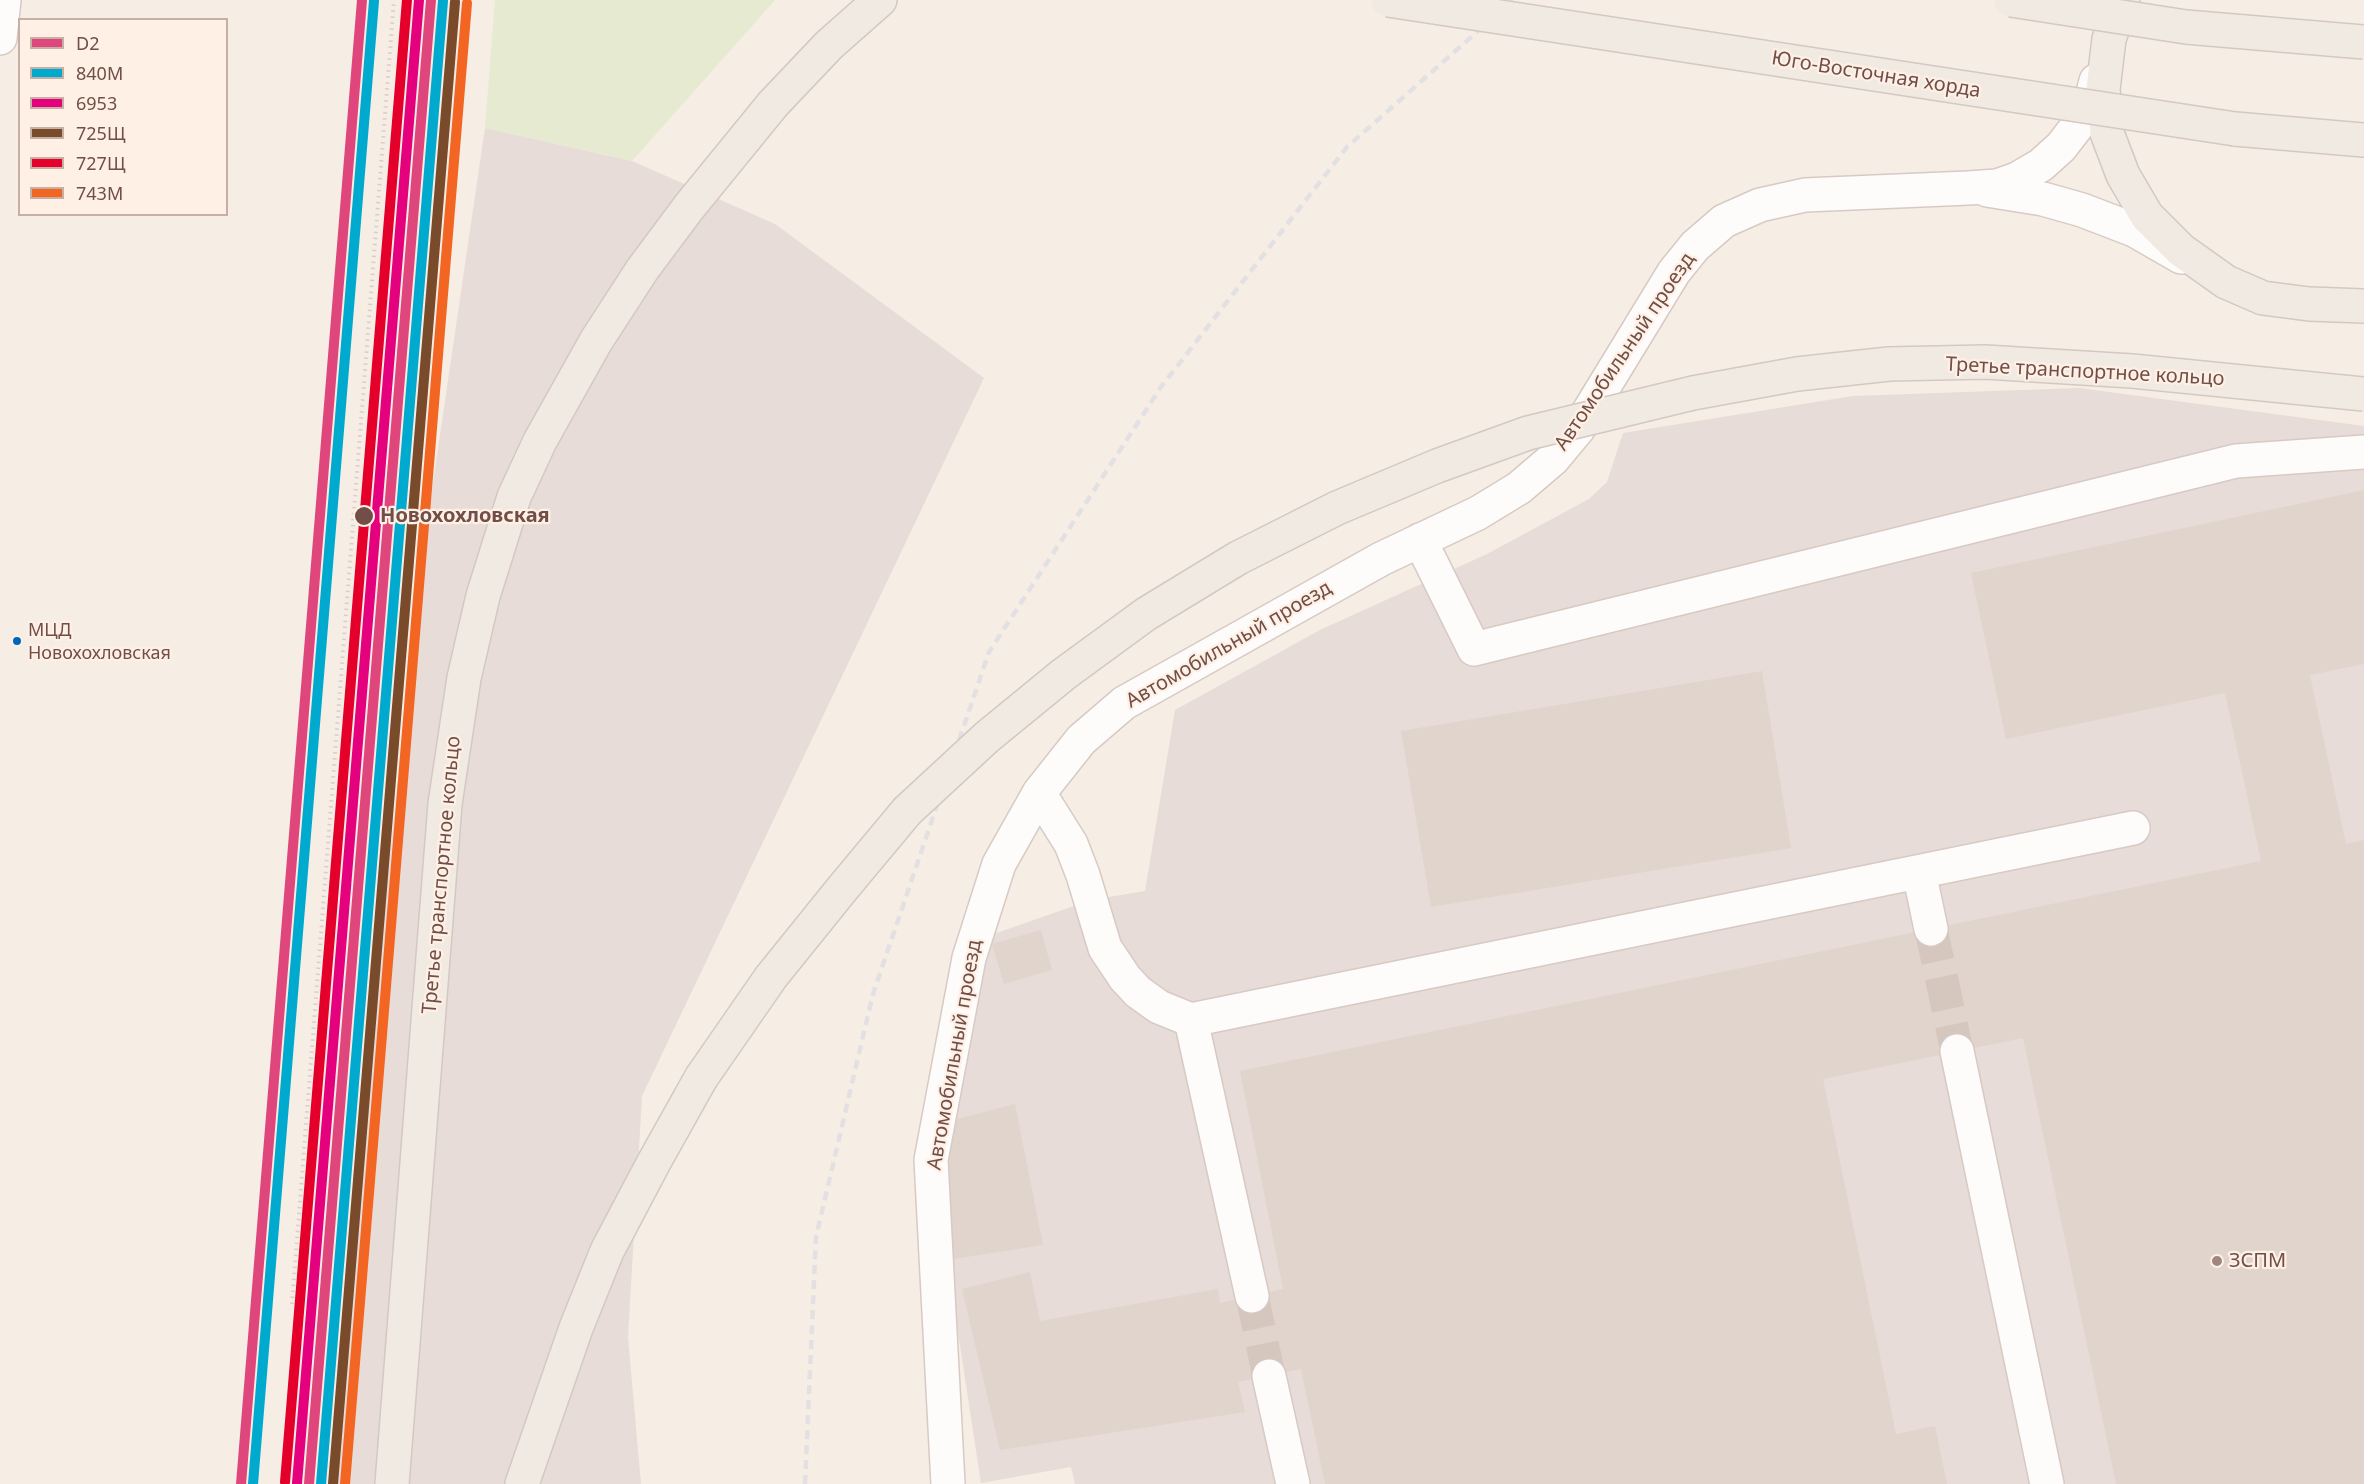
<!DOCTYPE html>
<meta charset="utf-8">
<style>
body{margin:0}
#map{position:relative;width:2364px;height:1484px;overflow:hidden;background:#f6ede5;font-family:"Noto Sans",sans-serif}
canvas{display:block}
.legend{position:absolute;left:18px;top:18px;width:210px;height:198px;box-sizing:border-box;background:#fff0e5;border:2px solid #c6b0a6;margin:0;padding:8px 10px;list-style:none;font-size:18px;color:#714f48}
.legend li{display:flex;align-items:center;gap:12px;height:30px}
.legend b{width:30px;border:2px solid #c6b0a6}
</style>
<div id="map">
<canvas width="2364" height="1484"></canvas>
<ul class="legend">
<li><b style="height:8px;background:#df477c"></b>D2</li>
<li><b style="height:8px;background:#00a9ce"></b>840М</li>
<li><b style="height:8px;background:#e5007d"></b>6953</li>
<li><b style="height:8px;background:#7a4b2a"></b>725Щ</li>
<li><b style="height:8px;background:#e4002b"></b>727Щ</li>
<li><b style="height:8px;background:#f26522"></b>743М</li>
</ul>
</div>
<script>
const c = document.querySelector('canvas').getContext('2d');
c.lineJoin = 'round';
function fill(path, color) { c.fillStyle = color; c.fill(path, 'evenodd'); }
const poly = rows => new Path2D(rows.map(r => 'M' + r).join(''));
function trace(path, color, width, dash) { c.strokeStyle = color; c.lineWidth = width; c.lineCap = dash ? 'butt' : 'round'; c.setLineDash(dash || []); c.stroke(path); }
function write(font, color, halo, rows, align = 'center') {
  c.font = font + ' "Noto Sans",sans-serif'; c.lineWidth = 4.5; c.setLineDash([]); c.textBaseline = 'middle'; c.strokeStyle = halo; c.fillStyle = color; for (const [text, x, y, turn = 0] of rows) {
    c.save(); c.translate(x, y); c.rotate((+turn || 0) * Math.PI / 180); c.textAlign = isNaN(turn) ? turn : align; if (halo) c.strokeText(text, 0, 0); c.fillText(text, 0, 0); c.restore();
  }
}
const industrial = poly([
 [485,128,632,161,775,224,984,378,642,1096,628,1337,641,1484,333,1484,365,1099,417,592],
 [2079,388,2364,426,2364,1484,1075,1484,1071,1467,981,1483,950,1280,942,1132,988,936,1091,900,1145,891,1175,710,1320,630,1487,554,1589,499,1607,482,1623,433,1853,396]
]);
const green = poly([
 [495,0,775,0,632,161,485,128]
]);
const building = poly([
 [2364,490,2364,664,2310,675,2346,844,2364,840,2364,1484,2116,1484,2023,1038,1823,1079,1896,1434,1935,1426,1947,1484,1325,1484,1301,1369,1238,1382,1245,1412,1000,1450,962,1289,1030,1272,1040,1321,1218,1289,1220,1303,1283,1289,1240,1071,2261,861,2225,693,2006,739,1971,573],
 [1762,671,1791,848,1431,907,1401,731],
 [1041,930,1052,970,1004,984,992,944],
 [1015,1104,1043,1245,953,1259,946,1122]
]);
const minorTunnel = poly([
 [1931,929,1957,1051],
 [1252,1296,1269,1376]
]);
const path = poly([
 [292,1304,394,0]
]);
const minor = poly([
 [0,38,4,0],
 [1987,190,2043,199,2082,210,2134,230,2181,257],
 [1420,540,1474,649,2236,461,2364,452],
 [1039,793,1071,844,1083,875,1105,948,1125,978,1138,992,1159,1007,1191,1020,1252,1296],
 [1919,872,1931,929],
 [1191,1020,2133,828],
 [1957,1051,2047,1484],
 [1269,1376,1293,1484],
 [948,1484,931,1160,969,958,999,864,1039,793,1081,740,1124,703,1381,559,1478,513,1519,488,1553,459,1578,429,1674,272,1695,246,1724,221,1760,205,1805,195,1968,188,1997,186,2017,179,2041,165,2061,147,2078,125,2092,97,2096,81]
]);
const major = poly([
 [2123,0,2109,39,2103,89,2107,133,2123,175,2147,216,2181,250,2226,282,2263,298,2309,304,2364,306],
 [2235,129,2364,140],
 [392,1484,445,804,464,678,483,596,514,497,540,441,596,341,642,270,689,207,773,104,829,45,880,0],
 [522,1484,576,1328,607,1251,654,1162,701,1078]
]);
const rail = poly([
 [805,1484,816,1237,873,994,989,652,1161,387,1347,147,1513,0]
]);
const majorBridge = poly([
 [1388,0,2235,129],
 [2011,0,2186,27,2364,42],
 [701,1078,771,977,842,889,907,811,987,737,1064,674,1146,614,1238,558,1337,508,1437,466,1528,433,1693,393,1797,374,1889,364,1985,362,2132,371,2364,394]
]);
const rail1 = poly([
 [241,1484,362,0],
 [309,1484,431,0]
]);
const rail2 = poly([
 [253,1484,374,1],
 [321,1484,443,1]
]);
const rail3 = poly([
 [297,1483,419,0]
]);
const rail4 = poly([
 [333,1484,455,2]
]);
const rail5 = poly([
 [285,1482,407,0]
]);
const rail6 = poly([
 [345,1484,467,3]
]);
const markers = [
 [364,516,10,"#714f48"],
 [17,641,5,"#0065bd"],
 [2217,1261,6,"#a0867f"]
];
const busNames = [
 ["МЦД",28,631],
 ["Новохохловская",28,654]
];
const streetNames = [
 ["Юго-Восточная хорда",1876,75,9],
 ["Автомобильный проезд",1625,352,-56],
 ["Третье транспортное кольцо",2085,372,3],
 ["Автомобильный проезд",1229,645,-30],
 ["Третье транспортное кольцо",442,875,-85],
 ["Автомобильный проезд",955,1055,-80]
];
const stopNames = [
 ["Новохохловская",380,516]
];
const poiNames = [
 ["ЗСПМ",2229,1261]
];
fill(industrial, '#e7dcd7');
fill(green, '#e5ead0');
fill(building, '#e1d4cd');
trace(minorTunnel, '#d5c6be', 33, [33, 16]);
trace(minor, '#d7cac4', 36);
trace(major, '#d4c8c3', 36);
trace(path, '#d9cecb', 4, [1.5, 4.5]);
trace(minor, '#fefcfb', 33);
trace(major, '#f1eae3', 33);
trace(rail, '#e2e0e2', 4.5, [9, 6]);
trace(majorBridge, '#d4c8c3', 36, []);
trace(majorBridge, '#f1eae3', 33);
trace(rail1, '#df477c', 10);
trace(rail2, '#00a9ce', 10);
trace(rail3, '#e5007d', 10);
trace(rail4, '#7a4b2a', 10);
trace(rail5, '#e4002b', 10);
trace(rail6, '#f26522', 10);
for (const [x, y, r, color] of markers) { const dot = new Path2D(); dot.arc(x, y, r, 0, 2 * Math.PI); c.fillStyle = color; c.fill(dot); trace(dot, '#fff0e5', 2); }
write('18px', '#714f48', '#fff0e5', busNames, 'left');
write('20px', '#714f48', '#fff0e5', streetNames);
write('bold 20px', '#714f48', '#fff0e5', stopNames, 'left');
write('20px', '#714f48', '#fff0e5', poiNames, 'left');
</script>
